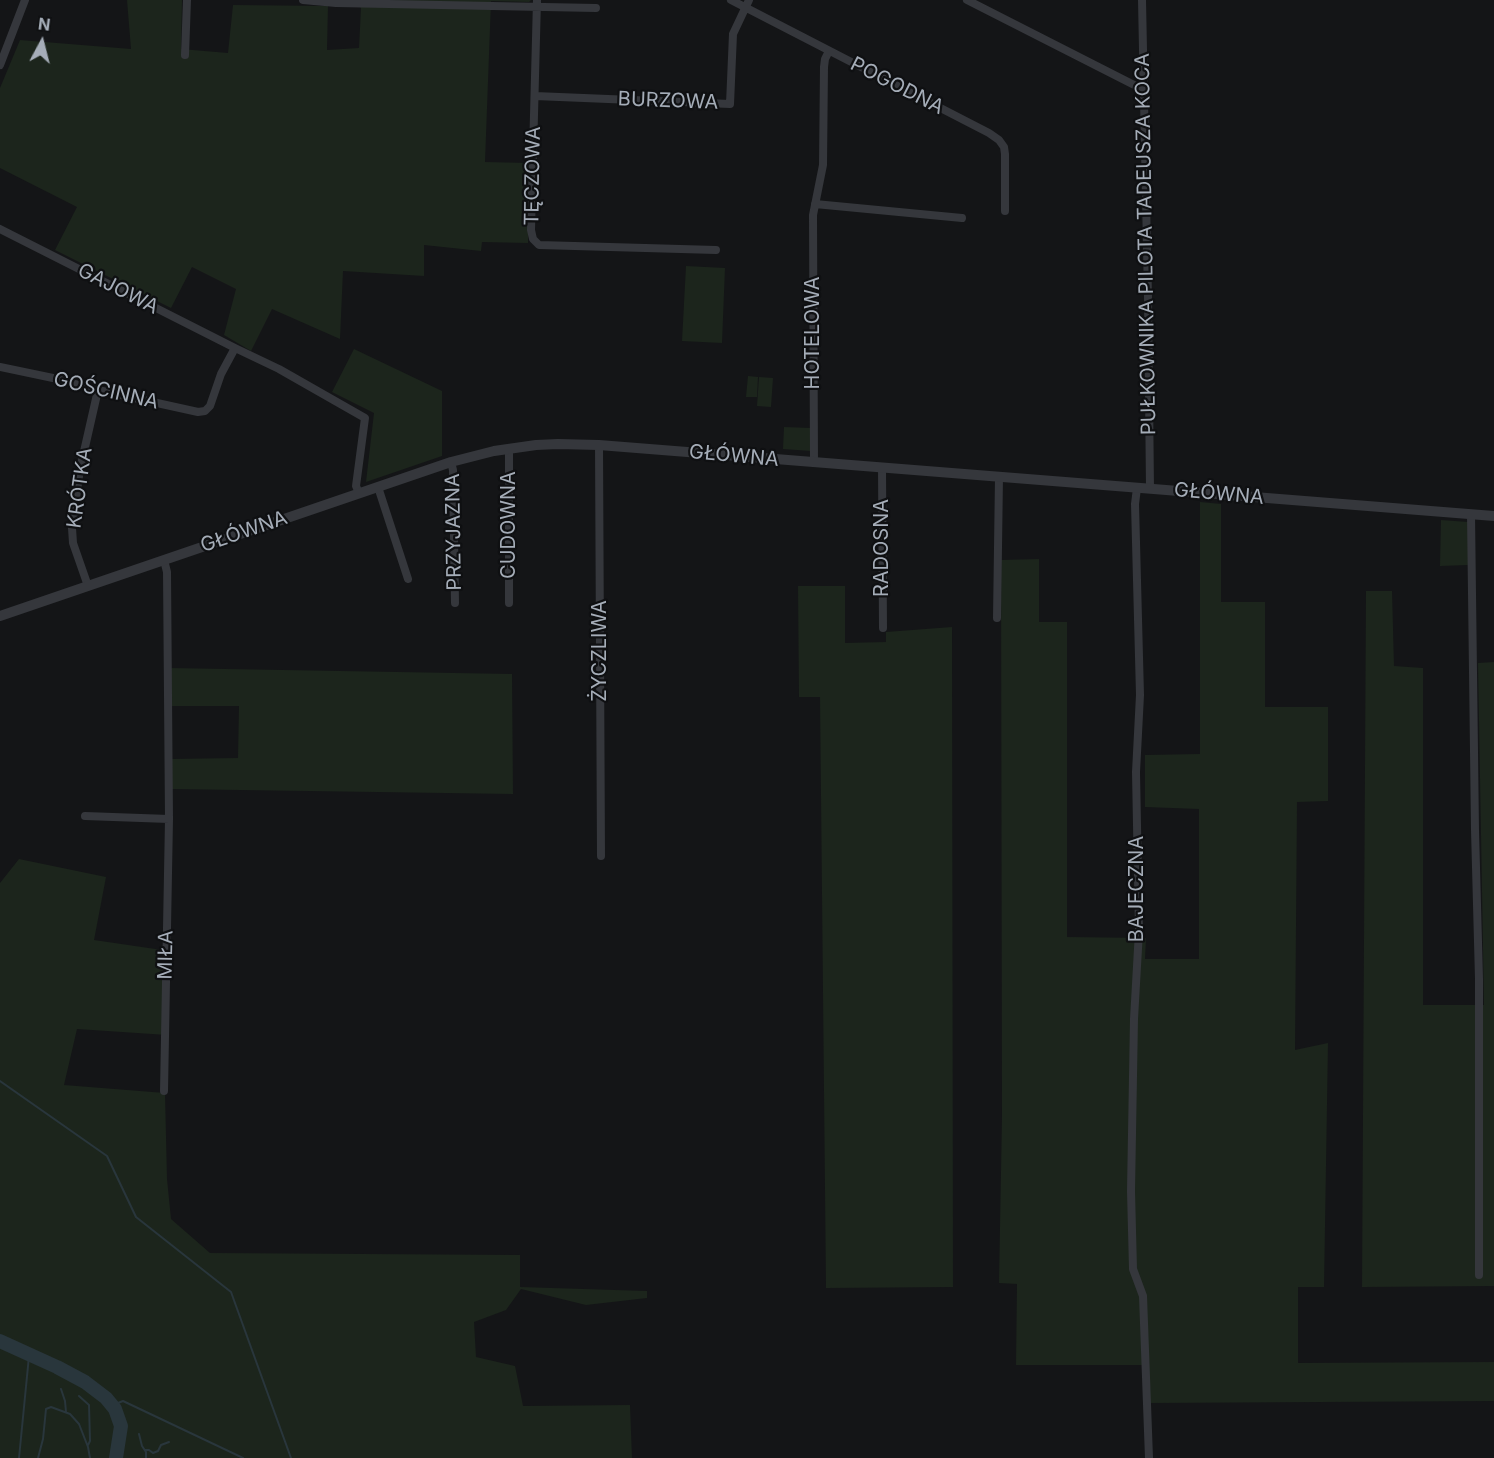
<!DOCTYPE html>
<meta charset="utf-8">
<style>
body{margin:0}
#map{position:relative;width:1494px;height:1458px;overflow:hidden;background:#141517;font-family:Inter,sans-serif}
canvas{display:block}
.north{position:absolute;left:12px;top:12px;width:60px;height:60px;-webkit-text-stroke:4px #0f1012;paint-order:stroke;rotate:7deg;font-size:16px;font-weight:700;line-height:24px;text-align:center;color:#a5adb8}
.north::after{content:'';display:block;margin:auto;width:21px;height:27px;background:#a5adb8;clip-path:polygon(50% 0,100% 100%,50% 72%,0 100%)}
</style>
<div id="map">
<canvas width="1494" height="1458"></canvas>
<div class="north">N</div>
</div>
<script>
const c = document.querySelector('canvas').getContext('2d');
c.lineJoin = 'round';
function fill(path, color) { c.fillStyle = color; c.fill(path, 'evenodd'); }
const poly = rows => new Path2D(rows.map(r => 'M' + r).join(''));
function trace(path, color, width, dash) { c.strokeStyle = color; c.lineWidth = width; c.lineCap = dash ? 'butt' : 'round'; c.setLineDash(dash || []); c.stroke(path); }
function write(font, color, halo, rows, align = 'center') {
  c.font = font + ' Inter,sans-serif'; c.lineWidth = 4.5; c.setLineDash([]); c.textBaseline = 'middle'; c.strokeStyle = halo; c.fillStyle = color; for (const [text, x, y, turn = 0] of rows) {
    c.save(); c.translate(x, y); c.rotate((+turn || 0) * Math.PI / 180); c.textAlign = isNaN(turn) ? turn : align; if (halo) c.strokeText(text, 0, 0); c.fillText(text, 0, 0); c.restore();
  }
}
const green = poly([
 [127,0,182,0,181,49,228,53,233,5,328,6,327,50,359,48,361,8,352,0,531,0,529,2,491,1,485,162,529,163,528,243,482,242,481,251,424,245,424,276,343,271,340,339,272,309,251,351,224,335,236,289,192,267,171,308,55,250,77,207,0,168,0,88,20,40,131,49],
 [686,266,725,268,722,343,682,341],
 [354,349,442,391,442,456,366,482,374,413,332,392],
 [748,376,758,377,757,397,746,397],
 [759,377,773,378,771,407,757,406],
 [784,427,811,428,811,451,783,449],
 [1200,502,1221,504,1221,602,1265,602,1265,707,1328,707,1328,801,1297,802,1295,1050,1328,1043,1324,1287,1298,1287,1298,1363,1494,1362,1494,1401,1150,1403,1148,1365,1016,1365,1017,1284,999,1283,1002,1116,1001,560,1039,559,1039,622,1067,622,1067,937,1146,938,1145,959,1199,959,1199,809,1145,807,1145,755,1200,754],
 [1441,520,1468,522,1468,565,1440,566],
 [798,586,845,586,845,643,886,642,886,632,952,627,953,1287,826,1288,820,697,799,697],
 [1366,591,1392,591,1394,666,1423,668,1423,1005,1484,1005,1478,663,1494,662,1494,1286,1362,1287],
 [169,668,512,674,513,794,171,789,171,759,238,758,239,706,170,706],
 [19,859,106,877,94,940,169,951,167,1035,77,1029,64,1085,165,1093,167,1179,171,1219,210,1253,520,1255,520,1287,647,1291,647,1298,586,1305,521,1289,506,1310,474,1322,476,1357,515,1366,523,1406,630,1405,632,1458,0,1458,0,883]
]);
const stream = poly([
 [0,1081,107,1156,136,1217,231,1292,291,1458],
 [61,1389,65,1401,66,1412],
 [79,1396,89,1405,90,1441,88,1445],
 [113,1405,123,1401,243,1458],
 [139,1434,142,1446,146,1452,146,1458],
 [145,1450,149,1450,153,1453,158,1451,161,1445,169,1442],
 [19,1458,29,1356],
 [38,1458,43,1439,46,1409,51,1407,70,1414,79,1424,88,1447,90,1458]
]);
const river = poly([
 [0,1341,57,1367,85,1382,106,1398,115,1409,121,1426,116,1458]
]);
const minor = poly([
 [303,0,336,3,596,8],
 [537,0,531,230,533,239,539,245,716,250],
 [731,0,989,133,999,140,1004,147,1005,154,1005,211],
 [967,0,1144,90],
 [1142,0,1148,297,1150,489],
 [185,55,187,0],
 [0,65,25,0],
 [535,96,730,104,733,34,749,0],
 [815,204,962,218],
 [0,229,235,348,279,369,365,418,356,486,359,493],
 [0,367,53,378,98,390,198,412,205,411,210,406,221,374,235,348],
 [599,445,601,856],
 [451,462,453,470,455,603],
 [814,462,813,215,823,165,824,67,825,59,829,51],
 [882,468,883,628],
 [378,487,408,579],
 [1137,488,1135,504,1140,695,1136,772,1139,931,1134,1019,1131,1191,1133,1269,1143,1296,1149,1458],
 [1471,514,1475,830,1479,979,1479,1275],
 [164,560,167,572,169,819,164,1091],
 [88,586,73,543,72,528,80,469,98,390],
 [509,603,509,448],
 [997,618,999,477],
 [85,816,169,819]
]);
const tertiary = poly([
 [0,616,451,462,494,451,536,445,558,444,599,445,1494,516]
]);
const streetNames = [
 ["POGODNA",897,86,27],
 ["BURZOWA",668,101,2],
 ["TĘCZOWA",533,176,-89],
 ["PUŁKOWNIKA PILOTA TADEUSZA KOCA",1146,244,-91],
 ["GAJOWA",118,289,27],
 ["HOTELOWA",813,333,-90],
 ["GOŚCINNA",106,391,13],
 ["GŁÓWNA",734,456,5],
 ["KRÓTKA",80,488,-82],
 ["GŁÓWNA",1219,494,5],
 ["CUDOWNA",509,525,-90],
 ["GŁÓWNA",244,532,-19],
 ["PRZYJAZNA",454,532,-91],
 ["RADOSNA",882,548,-90],
 ["ŻYCZLIWA",600,651,-90],
 ["BAJECZNA",1137,889,-90],
 ["MIŁA",166,955,-89]
];
fill(green, '#1c251c');
trace(stream, '#29363c', 2);
trace(river, '#29363c', 14);
trace(minor, '#35373c', 8);
trace(tertiary, '#35373c', 10);
write('20px', '#a5adb8', '#0f1012', streetNames);
</script>
